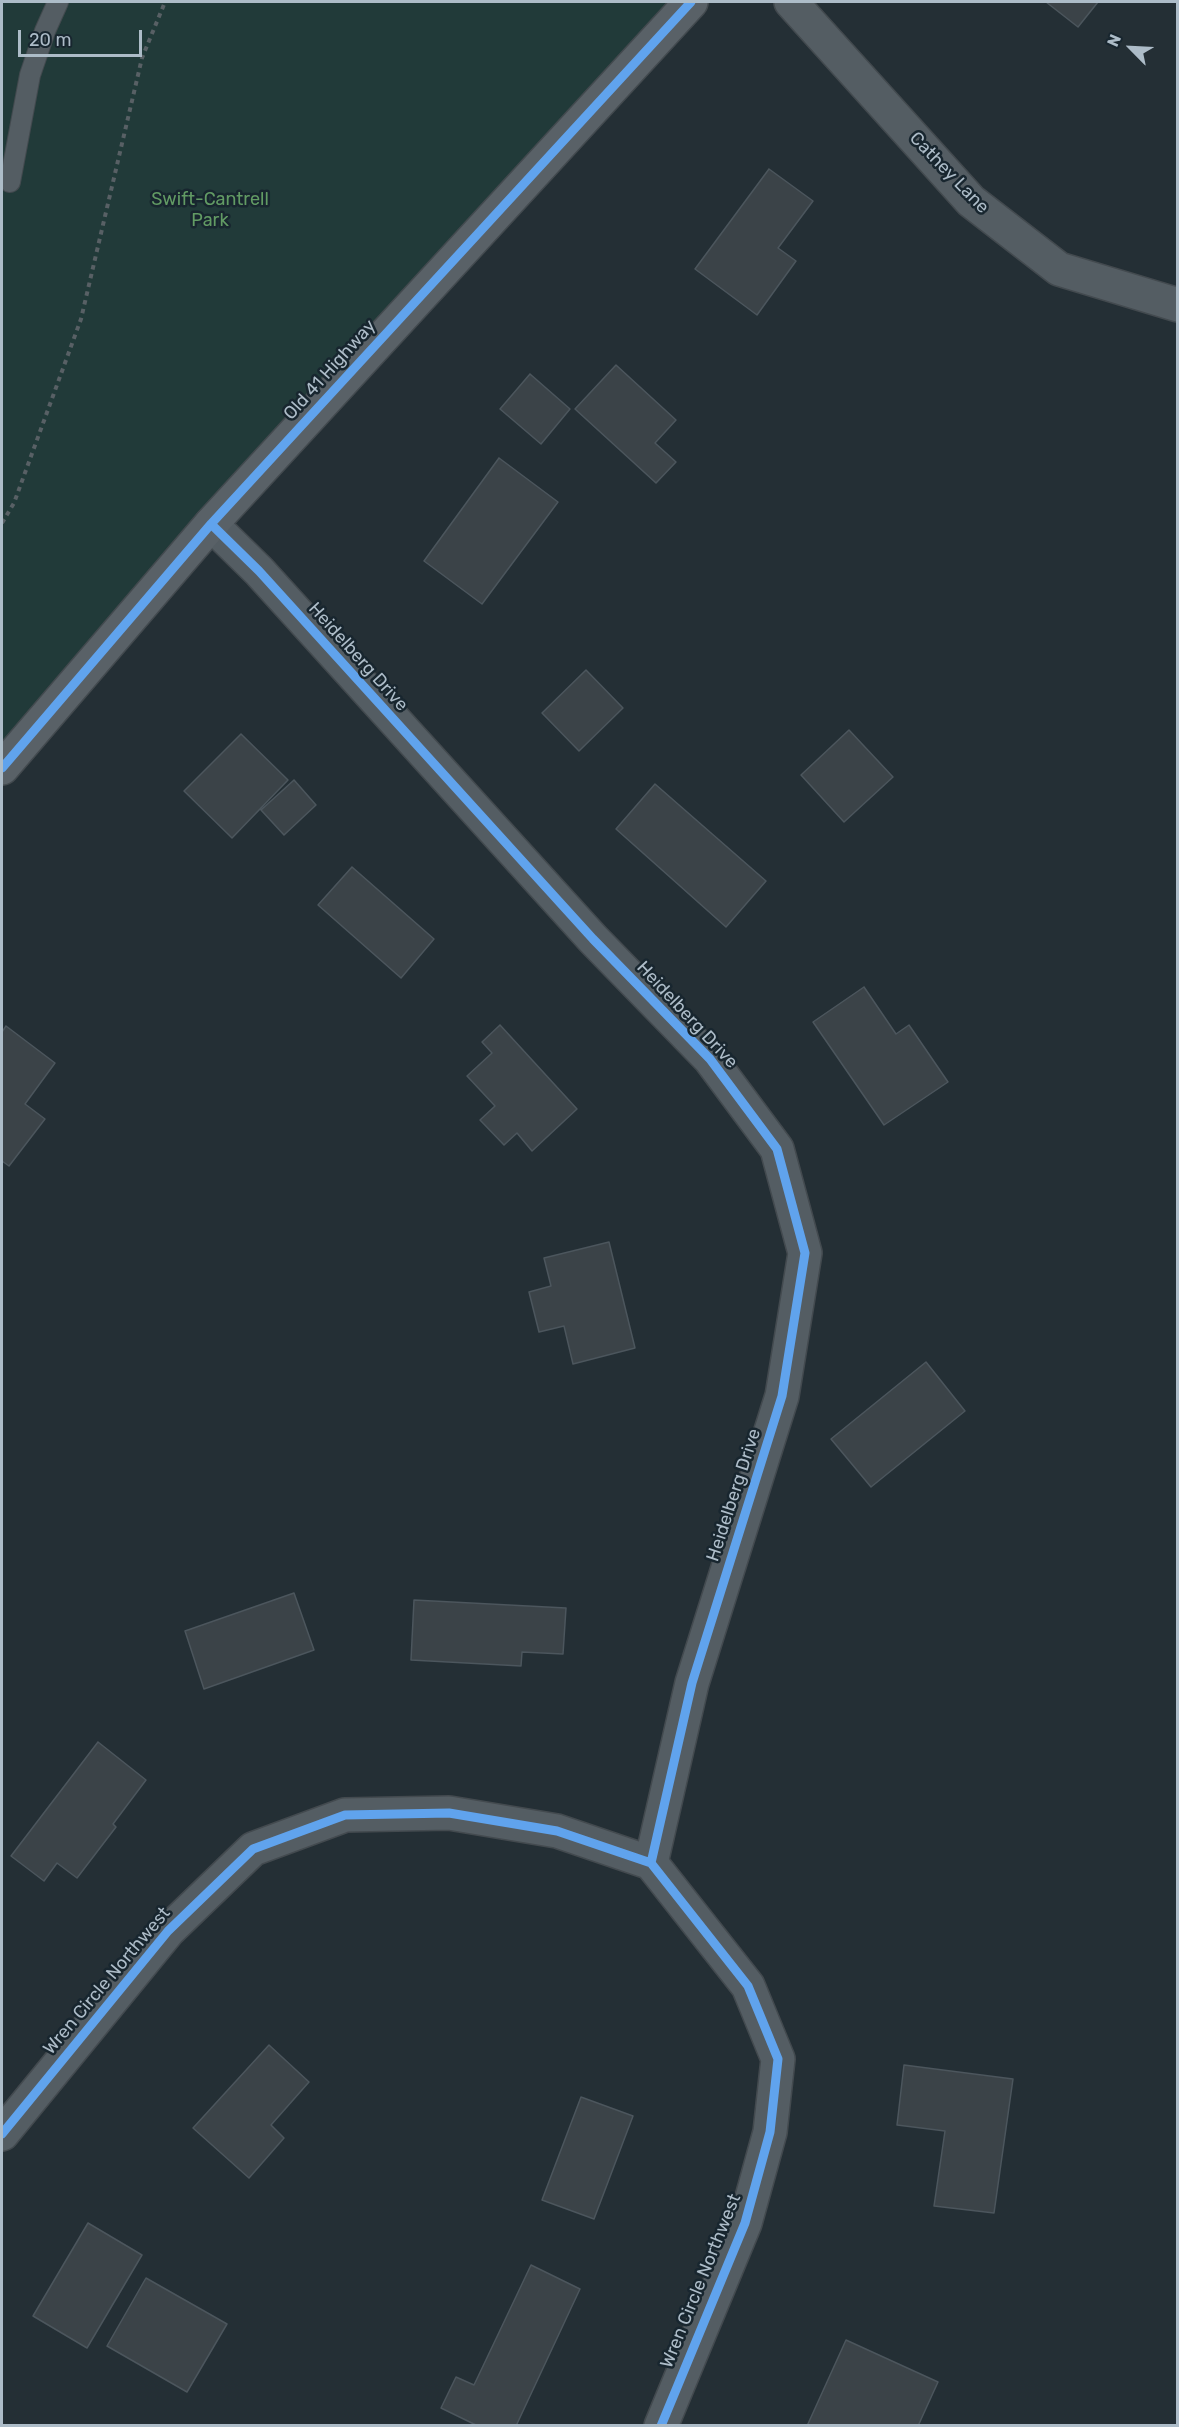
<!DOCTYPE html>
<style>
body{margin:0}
#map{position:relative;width:1179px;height:2427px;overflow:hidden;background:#242f35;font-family:Rubik,sans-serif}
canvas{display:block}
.frame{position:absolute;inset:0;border:3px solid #adbcc8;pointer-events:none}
.north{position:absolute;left:1101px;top:18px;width:60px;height:60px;-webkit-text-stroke:4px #18262f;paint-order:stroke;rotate:294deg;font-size:16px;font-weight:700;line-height:24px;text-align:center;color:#adbcc8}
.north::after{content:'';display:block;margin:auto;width:21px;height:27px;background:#adbcc8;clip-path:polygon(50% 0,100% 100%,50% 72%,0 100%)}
.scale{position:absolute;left:18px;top:30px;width:124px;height:27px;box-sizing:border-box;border:3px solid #adbcc8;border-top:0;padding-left:8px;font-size:18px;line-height:21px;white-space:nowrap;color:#adbcc8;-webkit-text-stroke:4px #18262f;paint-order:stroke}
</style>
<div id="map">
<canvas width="1179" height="2427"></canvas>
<div class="frame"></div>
<div class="north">N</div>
<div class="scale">20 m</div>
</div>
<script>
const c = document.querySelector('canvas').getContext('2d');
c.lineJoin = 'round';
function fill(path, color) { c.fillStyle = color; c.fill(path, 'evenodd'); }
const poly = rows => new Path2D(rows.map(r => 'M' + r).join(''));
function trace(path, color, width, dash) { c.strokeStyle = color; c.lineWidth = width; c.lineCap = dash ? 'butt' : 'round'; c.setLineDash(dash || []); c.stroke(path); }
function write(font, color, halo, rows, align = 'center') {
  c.font = font + ' Rubik,sans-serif'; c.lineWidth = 5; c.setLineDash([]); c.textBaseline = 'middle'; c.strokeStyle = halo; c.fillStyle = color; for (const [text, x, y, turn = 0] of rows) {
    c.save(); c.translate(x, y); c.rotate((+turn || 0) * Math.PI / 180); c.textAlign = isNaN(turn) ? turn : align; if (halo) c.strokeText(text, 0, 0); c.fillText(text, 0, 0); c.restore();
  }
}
const green = poly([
 [2,2,668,2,2,770]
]);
const building = poly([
 [1046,2,1098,2,1078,27,1046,2],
 [769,169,813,201,778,248,796,261,757,315,695,269,769,169],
 [616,365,676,420,655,443,676,462,656,483,575,409,616,365],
 [530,374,570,409,541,444,500,409,530,374],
 [499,458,558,502,482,604,424,561,499,458],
 [586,670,623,708,579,751,542,713,586,670],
 [849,730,893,777,844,822,801,775,849,730],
 [241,734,288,780,232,838,184,791,241,734],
 [294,780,316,805,284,835,261,810,294,780],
 [655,784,766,881,726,927,616,829,655,784],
 [352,867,434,939,401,978,318,905,352,867],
 [864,987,896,1034,909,1025,948,1082,884,1125,813,1022,864,987],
 [500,1025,577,1109,532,1151,517,1133,504,1145,480,1120,495,1106,467,1076,492,1053,482,1042,500,1025],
 [6,1026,55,1063,25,1104,45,1119,9,1166,2,1161,2,1032,6,1026],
 [609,1242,635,1348,573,1364,564,1326,539,1332,529,1292,551,1286,544,1258,609,1242],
 [926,1362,965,1411,871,1487,831,1439,926,1362],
 [294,1593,314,1650,204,1689,185,1631,294,1593],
 [414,1600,566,1608,563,1654,522,1652,521,1666,411,1660,414,1600],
 [98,1742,146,1780,113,1824,116,1827,77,1878,57,1863,44,1881,11,1856,98,1742],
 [269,2045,309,2082,271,2125,284,2138,249,2178,193,2128,269,2045],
 [904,2065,1013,2079,994,2213,934,2206,945,2131,897,2125,904,2065],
 [581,2097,633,2116,594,2219,542,2200,581,2097],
 [88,2223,142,2255,87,2348,33,2316,88,2223],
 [531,2265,580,2289,516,2426,478,2426,441,2408,456,2377,474,2385,531,2265],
 [146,2278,227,2324,187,2392,107,2346,146,2278],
 [846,2340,938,2382,918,2426,807,2426,846,2340]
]);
const path = poly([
 [2,523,14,503,81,319,142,58,165,2]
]);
const lane = poly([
 [10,182,30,75,45,31,58,2]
]);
const street = poly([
 [791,2,971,201,1059,269,1178,305],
 [211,524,259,571,593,939,710,1059,777,1149,805,1253,782,1396,692,1683,651,1863],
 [2,2134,168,1931,253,1849,345,1815,449,1813,557,1831,651,1863,748,1986,778,2059,770,2132,745,2223,661,2426]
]);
const secondary = poly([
 [2,768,211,524,691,2]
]);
const cycleway = poly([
 [211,524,259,571,593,939,710,1059,777,1149,805,1253,782,1396,692,1683,651,1863],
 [2,768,211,524,691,2],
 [2,2134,168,1931,253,1849,345,1815,449,1813,557,1831,651,1863,748,1986,778,2059,770,2132,745,2223,661,2426]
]);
const streetNames = [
 ["Cathey Lane",949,173,46],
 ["Old 41 Highway",330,370,-48],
 ["Heidelberg Drive",358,657,48],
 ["Heidelberg Drive",687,1015,47],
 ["Heidelberg Drive",734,1495,-72],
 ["Wren Circle Northwest",107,1981,-50],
 ["Wren Circle Northwest",701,2281,-68]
];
const parkNames = [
 ["Swift-Cantrell",210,200],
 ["Park",210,221]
];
fill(green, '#213a39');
fill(building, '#3b4348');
trace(building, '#4c565d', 1.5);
trace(lane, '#434a4f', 22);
trace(street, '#434a4f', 36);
trace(secondary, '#434a4f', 36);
trace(path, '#586065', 4, [4.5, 4.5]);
trace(lane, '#545d63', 20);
trace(street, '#545d63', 33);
trace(secondary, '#596167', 33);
trace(cycleway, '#60a3ed', 9);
write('18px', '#adbcc8', '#18262f', streetNames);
write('18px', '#629b64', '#18262f', parkNames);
</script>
